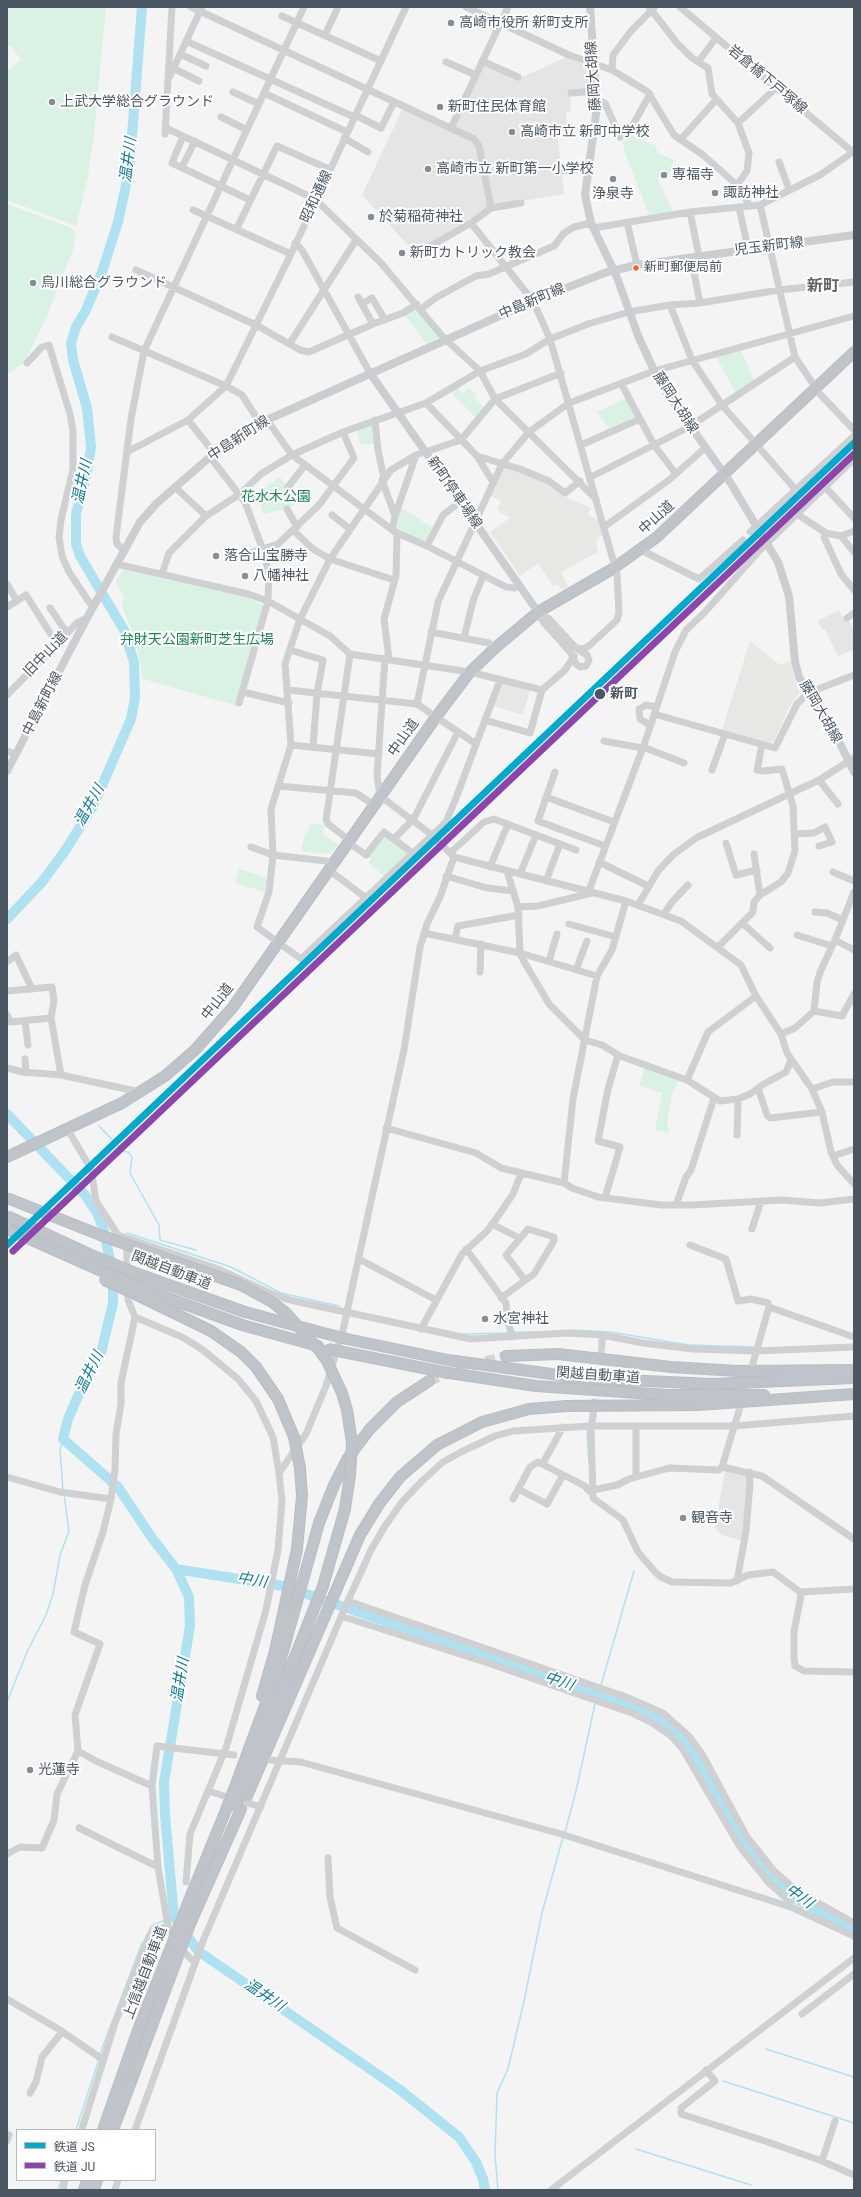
<!DOCTYPE html>
<meta charset="utf-8">
<style>
body{margin:0}
#map{position:relative;width:861px;height:2197px;overflow:hidden;background:#f4f4f4;font-family:Roboto,"Noto Sans JP",sans-serif}
canvas{display:block}
.frame{position:absolute;inset:0;border:8px solid #4a5661;pointer-events:none}
.legend{position:absolute;left:16px;top:2129px;width:140px;height:52px;box-sizing:border-box;background:#fff;border:1px solid #b7bbc0;margin:0;padding:5px 7px;list-style:none;font-size:12px;color:#4a5661}
.legend li{display:flex;align-items:center;gap:8px;height:20px}
.legend b{width:20px;border:1px solid #b7bbc0}
</style>
<div id="map">
<canvas width="861" height="2197"></canvas>
<div class="frame"></div>
<ul class="legend">
<li><b style="height:5px;background:#00a9ce"></b>鉄道 JS</li>
<li><b style="height:5px;background:#8e44ad"></b>鉄道 JU</li>
</ul>
</div>
<script>
const c = document.querySelector('canvas').getContext('2d');
c.lineJoin = 'round';
function fill(path, color) { c.fillStyle = color; c.fill(path, 'evenodd'); }
const poly = rows => new Path2D(rows.map(r => 'M' + r).join(''));
function trace(path, color, width, dash) { c.strokeStyle = color; c.lineWidth = width; c.lineCap = dash ? 'butt' : 'round'; c.setLineDash(dash || []); c.stroke(path); }
function write(font, color, halo, rows, align = 'center') {
  c.font = font + ' Roboto,"Noto Sans JP",sans-serif'; c.lineWidth = 4; c.setLineDash([]); c.textBaseline = 'middle'; c.strokeStyle = halo; c.fillStyle = color; for (const [text, x, y, turn = 0] of rows) {
    c.save(); c.translate(x, y); c.rotate((+turn || 0) * Math.PI / 180); c.textAlign = isNaN(turn) ? turn : align; if (halo) c.strokeText(text, 0, 0); c.fillText(text, 0, 0); c.restore();
  }
}
const commercial = poly([
 [504,466,548,483,563,496,591,508,588,515,601,521,605,535,598,537,596,544,598,552,561,572,568,586,561,590,558,584,553,586,538,563,520,576,490,532,510,518,497,510,501,501,491,496],
 [750,641,780,665,790,661,794,678,800,691,787,711,774,741,770,743,722,730],
 [503,683,530,690,523,715,493,706,500,686]
]);
const education = poly([
 [567,57,584,65,587,69,590,89,570,91,571,111,566,112,567,132,557,132,564,194,492,206,480,145,452,128,483,63,518,79],
 [403,108,476,142,488,205,486,210,413,255,407,244,362,195],
 [839,610,843,618,846,617,854,629,854,650,838,656,825,629,822,630,818,621],
 [725,1470,747,1474,748,1480,743,1544,740,1540,722,1535,715,1527]
]);
const green = poly([
 [7,7,106,7,94,134,88,176,76,226,7,200,7,71,21,60,10,45,7,48],
 [630,134,652,145,654,143,658,153,674,160,669,175,666,173,657,178,674,214,650,217,626,156,622,141,628,140],
 [7,204,71,228,76,235,73,250,47,316,25,361,10,373,7,371],
 [416,306,440,337,426,343,404,314],
 [741,350,754,381,736,393,716,357],
 [456,386,462,393,469,388,477,395,475,398,485,408,476,418,449,390],
 [627,398,636,416,609,429,597,412],
 [372,424,376,443,361,445,356,430],
 [280,477,298,502,287,509,263,514,257,493],
 [400,507,433,528,426,543,395,530],
 [123,570,248,598,265,606,238,706,143,679,135,639,122,606,124,597,117,584,116,580],
 [311,824,324,825,323,835,338,844,332,852,326,854,301,851,306,831,309,831],
 [384,833,413,854,386,878,369,863,371,859,367,856],
 [239,869,268,878,267,891,265,892,235,883],
 [645,1066,680,1080,672,1094,667,1121,669,1133,655,1130,662,1093,639,1086]
]);
const stream = poly([
 [99,1126,123,1151,128,1152,132,1157,130,1173,159,1225,160,1240,196,1250],
 [101,1224,107,1226],
 [127,1233,231,1267,281,1293,339,1306],
 [569,1330,610,1332,689,1345,756,1347],
 [515,1332,535,1332],
 [463,1334,509,1333],
 [587,1429,589,1462],
 [63,1439,60,1450,63,1491],
 [601,1685,634,1571],
 [596,1699,599,1691],
 [7,1702,27,1652,46,1615,53,1594,60,1555,69,1531,64,1494],
 [565,1832,576,1791,595,1704],
 [149,1931,151,1926,165,1920],
 [766,2049,854,2077],
 [100,2054,142,1943],
 [723,2081,854,2123],
 [76,2130,99,2059],
 [636,2149,751,2185],
 [58,2190,61,2180],
 [498,2190,495,2155,497,2093,508,2069,524,2001,542,1913,563,1837]
]);
const river = poly([
 [7,919,42,882,65,851,93,806,131,719,135,698,134,662,124,630,80,556,76,544,76,514,87,472,91,447,87,408,73,360,71,343,76,327,86,310,102,272,118,222,125,190,130,161,142,7],
 [7,1114,85,1195,97,1213,104,1231,113,1275,113,1303,101,1353,78,1396,68,1419,63,1439,118,1487,152,1538,176,1569,189,1597,190,1626,164,1782,165,1815,174,1917,198,1951,399,2089,459,2137,476,2162,483,2179,485,2190],
 [176,1569,283,1586,609,1698,652,1715,676,1732,689,1747,756,1860,796,1899,854,1930]
]);
const minorTunnel = poly([
 [738,1414,752,1368],
 [593,1416,602,1345]
]);
const highwayTunnel = poly([
 [429,1381,461,1368,506,1356]
]);
const minor = poly([
 [191,7,474,139,479,146,491,208],
 [466,7,569,55,612,70,648,92,674,135,703,155,737,185,750,206],
 [649,7,677,43,692,58,708,68,712,94,738,123,749,153,747,171,737,185],
 [680,7,854,153],
 [282,16,381,61],
 [325,35,338,7],
 [186,41,354,117],
 [180,54,206,66],
 [482,61,518,77],
 [446,62,476,75],
 [698,62,716,38],
 [173,68,199,81],
 [612,70,613,55,631,31,654,8],
 [170,76,202,7],
 [233,92,259,104],
 [264,93,347,132],
 [571,93,596,91],
 [596,100,605,103,620,137],
 [355,115,381,128,394,102],
 [221,117,247,130],
 [738,123,776,88],
 [166,128,315,199,381,263,443,337,480,371,495,399,596,499],
 [451,128,508,7],
 [629,132,650,94],
 [165,134,172,7],
 [183,136,172,163,250,200],
 [344,138,368,152],
 [680,140,716,100],
 [779,162,789,189],
 [182,167,195,141],
 [561,171,588,167],
 [760,205,795,357,819,393,854,430],
 [739,207,748,249],
 [193,210,291,254],
 [690,212,699,256],
 [627,222,637,265],
 [471,223,533,301,550,339,617,574,619,613,617,620,590,645,584,649,576,648],
 [237,228,277,146,329,169],
 [593,228,690,212,760,205,820,175,853,152],
 [295,243,302,250,370,373],
 [413,256,471,223,491,208,521,203],
 [691,257,700,303],
 [136,270,256,325,300,350,309,352,373,324,403,313,417,304],
 [358,297,373,324],
 [363,303,372,298,385,320],
 [670,305,692,360,722,405,796,490],
 [421,309,437,297,476,276,489,274,554,246,564,233,574,227,591,223],
 [112,337,226,386,242,395,260,423],
 [290,343,356,240],
 [27,363,42,347,49,345,70,414,73,431,73,469,61,520,59,537,62,556,69,572,89,602,94,605],
 [621,383,654,445,676,474],
 [426,403,477,456,493,482],
 [188,420,215,454],
 [267,420,292,455,395,532,427,546,506,587,514,588,519,586],
 [375,420,378,450,384,478],
 [581,445,640,419],
 [127,452,188,420,226,386,291,254,406,7],
 [477,456,520,469,549,481,565,493,580,481],
 [210,457,245,502,263,550,269,574,268,601,239,703],
 [591,477,689,427,795,357],
 [382,480,395,516,392,530],
 [175,487,206,516],
 [288,487,305,465],
 [825,487,854,518],
 [245,502,259,497],
 [287,509,297,527],
 [797,514,826,533,841,536,854,531],
 [332,515,350,529],
 [395,516,416,455],
 [604,527,669,480,705,448],
 [294,531,313,549,330,559,394,580],
 [750,532,854,436],
 [826,533,824,537,841,574,854,590],
 [841,536,854,552],
 [427,546,443,515,460,502],
 [123,550,117,544,116,537,131,419,144,351,304,7],
 [641,550,699,579,743,540],
 [241,556,278,544,319,505,354,458,343,432],
 [116,564,248,594,268,601,330,636,350,654,470,672,542,690],
 [162,574,169,553,206,516,240,494,261,474,292,455,343,432,426,403,480,371,526,354,550,339,588,324,629,312,670,305,700,303,779,290,854,282],
 [7,584,17,601],
 [7,607,26,595,57,644],
 [50,608,67,633],
 [538,612,549,619,576,648,587,655,589,660,586,666,580,667,576,664,571,653,544,623,538,612],
 [847,618,854,613],
 [431,632,489,643,495,648],
 [464,638,473,601,483,576],
 [290,650,323,660,317,694,313,747],
 [385,658,377,776,380,796,432,835,454,857,626,901,681,921,741,965,756,996,781,1034,787,1053,812,1089,822,1112,831,1152,837,1165,854,1184],
 [389,659,384,619,396,576,397,533],
 [500,680,456,798,446,822,301,959,257,927,269,892,273,855,271,809,291,745,285,664,300,619,330,559,391,470,416,455,461,440,495,399,561,373],
 [288,690,417,704,476,744],
 [243,692,289,703],
 [7,695,77,623,87,618],
 [417,704,438,602,502,464,529,432,569,403,654,371,854,316],
 [654,714,775,748,797,704,808,693,854,675],
 [485,720,530,733,542,690,565,670,574,656],
 [650,725,640,719,639,709,646,705,656,707],
 [604,741,642,748],
 [291,745,379,754],
 [643,747,684,763],
 [7,751,16,754],
 [712,770,725,734],
 [555,772,538,821,605,846],
 [819,780,838,804],
 [278,786,356,793,374,805],
 [546,797,614,822],
 [796,834,814,833,825,827,832,842,819,846],
 [394,839,414,818,458,732],
 [349,840,328,824,326,820,350,654],
 [348,842,366,855,384,832,414,854],
 [726,843,736,875,757,870],
 [251,847,273,855,326,861,333,864],
 [450,853,484,822,494,819,576,850],
 [754,854,760,895],
 [599,862,648,886],
 [490,867,508,824],
 [329,870,366,898],
 [507,871,518,907,520,953,522,958,549,1004,585,1040,602,1045,620,1056,687,1080,720,1101,738,1099,750,1094,764,1084,786,1072,791,1060],
 [833,872,854,881],
 [520,874,536,835],
 [446,876,487,888,513,891],
 [546,881,560,844],
 [588,893,645,742,675,652,686,630,705,612,760,550,854,459],
 [638,905,658,871,673,855,696,838,819,780,854,758],
 [518,907,538,906,592,893],
 [815,912,827,913,843,920],
 [664,914,672,902,688,885],
 [742,923,770,948],
 [569,924,616,937],
 [424,933,520,953,597,976],
 [797,935,832,946],
 [455,939,458,926,519,915],
 [835,940,854,950],
 [718,947,753,912,754,902,760,895,781,882,788,873,795,851,793,806,782,769,763,771,757,770,762,745],
 [549,961,557,934],
 [7,962,16,955,32,989],
 [576,970,587,941],
 [480,972,481,944],
 [7,991,52,987,54,1001,51,1018,61,1075],
 [814,1011,842,1016,854,994],
 [7,1015,10,1022,51,1018],
 [25,1021,28,1045],
 [781,1034,795,1028,814,1011,817,982,821,970,835,940,854,892],
 [25,1059,26,1073],
 [7,1068,23,1072,61,1075,140,1092],
 [687,1080,708,1032,756,996],
 [758,1088,767,1115,770,1118,822,1112],
 [812,1089,833,1082,854,1082],
 [386,1128,476,1153,501,1168,564,1183,572,1188,598,1197,661,1205,692,1205,782,1200,820,1203,854,1199],
 [68,1130,91,1169,96,1201,118,1235,218,1269,272,1294,290,1300,471,1339,567,1333,602,1335,643,1343,693,1349,756,1351,854,1347],
 [737,1135,738,1099],
 [833,1156,854,1149],
 [564,1183,573,1099,597,976,612,950,626,901],
 [605,1198,620,1147,598,1141,608,1089,618,1055],
 [676,1205,686,1177,691,1170,714,1098],
 [492,1224,519,1238],
 [752,1229,761,1201],
 [122,1241,127,1248,127,1256,128,1300,135,1317,182,1337,203,1350,238,1379,256,1401,273,1437,279,1473,282,1501,278,1550,266,1610,226,1748,190,1834,186,1882],
 [690,1245,726,1259,738,1301,751,1299,768,1303,769,1307,753,1363],
 [466,1249,506,1303,508,1323,513,1337],
 [359,1259,436,1300],
 [501,1298,534,1274,554,1241,554,1237,528,1229,506,1255,525,1280],
 [769,1307,854,1337],
 [421,1329,462,1254,487,1231,496,1219,513,1194,521,1174],
 [602,1335,602,1345],
 [738,1414,722,1467,762,1476,854,1539],
 [593,1416,591,1426,593,1498,623,1520,638,1552,655,1572,661,1577,672,1582,731,1583,748,1575,773,1572,800,1592,801,1595,794,1632,794,1658,795,1666,804,1671,854,1672],
 [543,1463,563,1427],
 [279,1473,306,1434,326,1386,343,1330,404,1050,420,947,427,924,440,897,454,857],
 [7,1477,60,1492,111,1499],
 [636,1477,636,1427],
 [518,1489,547,1504,563,1475],
 [513,1499,530,1467,538,1462,585,1486,589,1491,617,1485,629,1479,669,1468,719,1470,722,1467],
 [737,1581,746,1531,750,1484,749,1472],
 [800,1592,854,1589],
 [348,1601,626,1697,663,1713,689,1736,702,1754,747,1837,774,1871,797,1891,854,1923],
 [341,1616,491,1664,632,1713,651,1722,670,1735,682,1748,740,1847,769,1883,788,1900,791,1907],
 [78,1751,96,1761,152,1786,158,1867,168,1926,184,1952,195,1963],
 [270,1760,301,1762,561,1834,791,1907,854,1936],
 [152,1786,157,1746,234,1755],
 [208,1791,261,1807],
 [79,1828,158,1867],
 [7,1854,20,1847,42,1848,54,1820,57,1794,78,1751,75,1715,100,1644,74,1632,85,1585,103,1532,111,1499,115,1469,116,1434,121,1404,121,1383,135,1317],
 [328,1858,330,1897,337,1928,415,1970],
 [7,1999,60,2030,102,2059],
 [802,2014,854,1974],
 [706,2070,715,2081,681,2108,681,2114,768,2142,822,2161,854,2175],
 [30,2093,36,2082,42,2057,62,2032],
 [82,2129,115,2023,149,1936,152,1932,168,1926],
 [135,2130,203,1941,347,1603,371,1550,385,1526,402,1502,422,1481,443,1462,461,1452,495,1436,513,1431,591,1426,734,1426,854,1416],
 [7,2134,9,2135,7,2141],
 [822,2161,835,2121],
 [63,2190,65,2180],
 [115,2190,118,2180],
 [551,2190,854,1958]
]);
const major = poly([
 [590,7,597,107,585,195,591,223,616,275,639,338,660,383,730,482,778,562,789,596,795,662,799,677,808,693,830,723,854,772],
 [370,373,538,612],
 [7,771,87,618,140,522,157,503,210,457,260,423,533,301,607,272,637,265,854,235]
]);
const highway = poly([
 [7,1157,122,1103,165,1076,195,1050,233,1007,436,717,470,672,495,648,538,612,614,568,657,537,854,352],
 [138,1274,245,1312,331,1335],
 [135,1286,242,1325,318,1346],
 [133,1293,211,1331,241,1352,256,1367,278,1399,294,1437],
 [347,1339,448,1360,581,1378,712,1384,854,1378],
 [343,1352,443,1372,536,1386,667,1395,764,1395],
 [506,1356,558,1354,671,1367,738,1371,854,1370],
 [262,1696,275,1651,297,1549,302,1496,300,1468],
 [243,1788,323,1586,345,1509],
 [233,1792,277,1673,319,1523,334,1485,348,1458,369,1430,397,1402,429,1381],
 [247,1796,360,1535,379,1504,400,1477,437,1445,482,1422,529,1409,567,1406,698,1405,854,1394],
 [188,1903,228,1805],
 [190,1924,241,1809],
 [103,2130,138,2030,173,1942],
 [113,2130,180,1951],
 [84,2190,87,2180],
 [94,2190,97,2180]
]);
const highwayBridge = poly([
 [7,1198,100,1235,241,1285,272,1302,286,1313,319,1350,327,1361,342,1393,347,1410,352,1443,350,1475,345,1509],
 [7,1216,89,1254,138,1274],
 [7,1229,135,1286],
 [104,1280,133,1293],
 [331,1335,347,1339],
 [328,1349,343,1352],
 [294,1437,300,1468],
 [228,1805,233,1792],
 [235,1807,240,1794],
 [173,1942,188,1903],
 [180,1951,190,1924]
]);
const rail1 = poly([
 [7,1245,854,443]
]);
const rail2 = poly([
 [13,1251,854,454]
]);
const markers = [
 [451,23,4,"#868d94"],
 [52,102,4,"#868d94"],
 [440,107,4,"#868d94"],
 [512,132,4,"#868d94"],
 [428,169,4,"#868d94"],
 [664,175,4,"#868d94"],
 [613,179,4,"#868d94"],
 [715,193,4,"#868d94"],
 [371,217,4,"#868d94"],
 [402,253,4,"#868d94"],
 [636,268,3.5,"#f26522"],
 [33,283,4,"#868d94"],
 [216,556,4,"#868d94"],
 [245,576,4,"#868d94"],
 [600,694,6,"#4a5661"],
 [485,1319,4,"#868d94"],
 [683,1518,4,"#868d94"],
 [30,1770,4,"#868d94"]
];
const busNames = [
 ["新町郵便局前",644,268]
];
const poiNames = [
 ["高崎市役所 新町支所",459,23],
 ["上武大学総合グラウンド",60,102],
 ["新町住民体育館",448,107],
 ["高崎市立 新町中学校",520,132],
 ["高崎市立 新町第一小学校",436,169],
 ["専福寺",672,175],
 ["諏訪神社",723,193],
 ["浄泉寺",613,194,"center"],
 ["於菊稲荷神社",379,217],
 ["新町カトリック教会",410,253],
 ["烏川総合グラウンド",41,283],
 ["落合山宝勝寺",224,556],
 ["八幡神社",253,576],
 ["水宮神社",493,1319],
 ["観音寺",691,1518],
 ["光蓮寺",38,1770]
];
const streetNames = [
 ["藤岡大胡線",594,76,-94],
 ["岩倉橋下戸塚線",767,80,40],
 ["昭和通線",317,197,-65],
 ["児玉新町線",769,247,-7],
 ["中島新町線",532,302,-23],
 ["藤岡大胡線",675,403,57],
 ["中島新町線",239,439,-33],
 ["新町停車場線",454,493,55],
 ["中山道",657,518,-42],
 ["旧中山道",46,655,-46],
 ["中島新町線",43,704,-63],
 ["藤岡大胡線",820,712,60],
 ["中山道",404,738,-55],
 ["中山道",218,1002,-52],
 ["関越自動車道",171,1271,21],
 ["関越自動車道",598,1376,4],
 ["上信越自動車道",146,1973,-69]
];
const parkNames = [
 ["花水木公園",276,497],
 ["弁財天公園新町芝生広場",197,640]
];
const stopNames = [
 ["新町",610,694]
];
const waterNames = [
 ["温井川",129,160,-83],
 ["温井川",83,482,-78],
 ["温井川",90,806,-61],
 ["温井川",90,1373,-64],
 ["中川",252,1581,9],
 ["温井川",181,1680,-81],
 ["中川",559,1682,19],
 ["中川",799,1897,36],
 ["温井川",264,1996,34]
];
const quarterNames = [
 ["新町",823,287]
];
fill(commercial, '#e8e7e3');
fill(education, '#e6e5e6');
fill(green, '#d9f2e3');
trace(stream, '#aee2f0', 1.5);
trace(river, '#aee2f0', 10);
trace(minorTunnel, '#d2d4d7', 7, [7, 3.5]);
trace(highwayTunnel, '#d2d4d7', 10, [10, 5]);
trace(highway, '#b9bec3', 12);
trace(minor, '#ced0d2', 7);
trace(major, '#caced1', 8);
trace(highway, '#bec4c9', 10);
trace(highwayBridge, '#b9bec3', 12, []);
trace(highwayBridge, '#bec4c9', 10);
trace(rail1, '#00a9ce', 7);
trace(rail2, '#8e44ad', 7);
for (const [x, y, r, color] of markers) { const dot = new Path2D(); dot.arc(x, y, r, 0, 2 * Math.PI); c.fillStyle = color; c.fill(dot); trace(dot, '#fff', 1.5); }
write('13px', '#4a5661', '#fff', busNames, 'left');
write('14px', '#4a5661', '#fff', poiNames, 'left');
write('14px', '#4a5661', '#fff', streetNames);
write('14px', '#17864f', '#fff', parkNames);
write('bold 14px', '#4a5661', '#fff', stopNames, 'left');
write('italic 15px', '#0c7c9b', '#fff', waterNames);
write('bold 16px', '#5f6368', '#fff', quarterNames);
</script>
